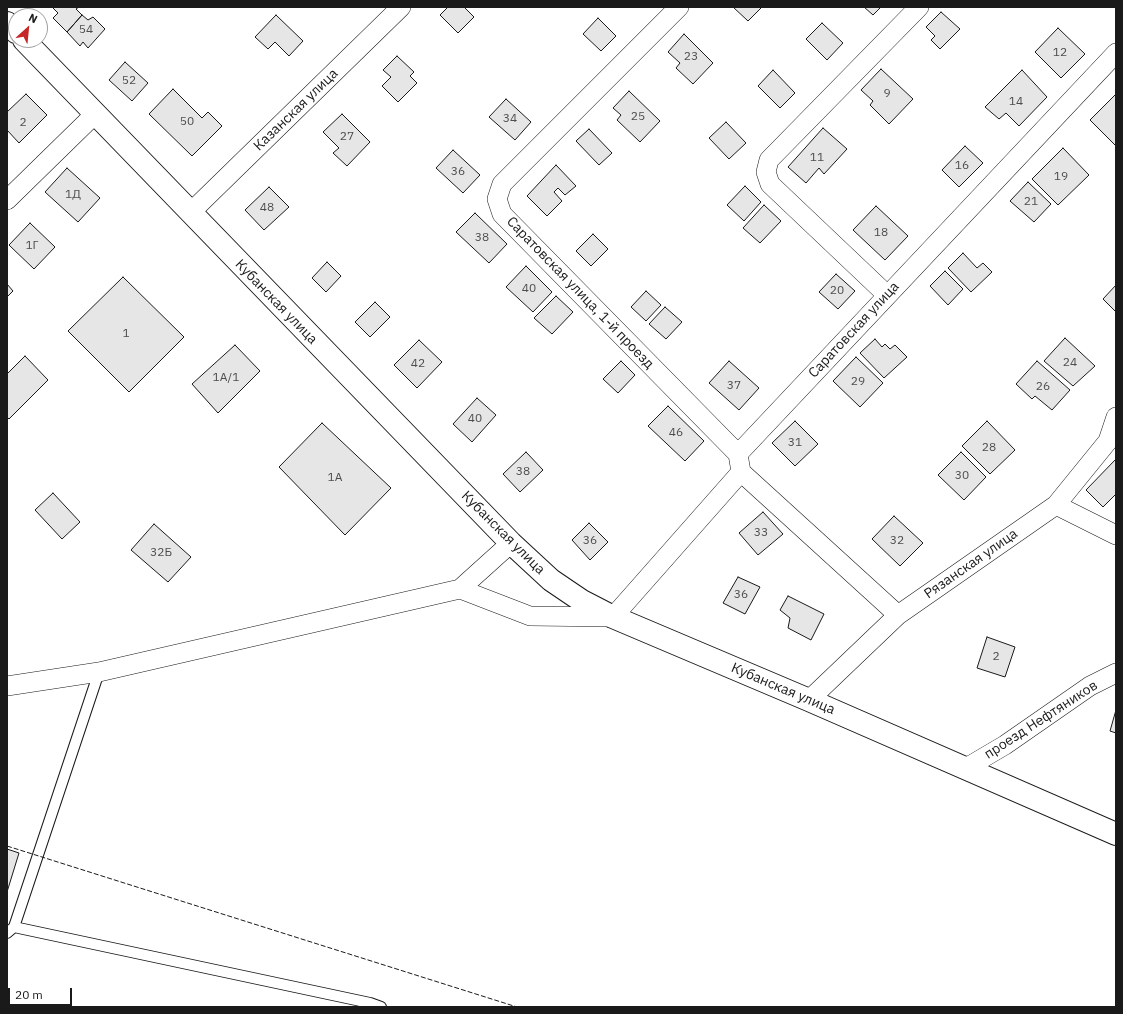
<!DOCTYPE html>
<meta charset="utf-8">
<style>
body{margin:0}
#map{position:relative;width:1123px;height:1014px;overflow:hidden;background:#fff;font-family:"IBM Plex Sans",sans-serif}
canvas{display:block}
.frame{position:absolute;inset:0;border:8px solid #1a1a1a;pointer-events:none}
.north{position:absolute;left:8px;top:8px;width:40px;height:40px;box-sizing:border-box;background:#fff;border:1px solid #a3a3a3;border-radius:50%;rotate:27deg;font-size:11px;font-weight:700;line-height:16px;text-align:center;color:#1a1a1a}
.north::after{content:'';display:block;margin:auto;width:14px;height:18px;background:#c62828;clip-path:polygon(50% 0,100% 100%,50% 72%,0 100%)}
.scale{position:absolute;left:8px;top:988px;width:64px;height:18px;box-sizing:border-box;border:2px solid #1a1a1a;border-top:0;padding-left:5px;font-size:12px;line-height:14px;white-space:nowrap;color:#1a1a1a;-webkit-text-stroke:3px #fff;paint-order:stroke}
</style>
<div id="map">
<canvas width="1123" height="1014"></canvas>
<div class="frame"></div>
<div class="north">N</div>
<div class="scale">20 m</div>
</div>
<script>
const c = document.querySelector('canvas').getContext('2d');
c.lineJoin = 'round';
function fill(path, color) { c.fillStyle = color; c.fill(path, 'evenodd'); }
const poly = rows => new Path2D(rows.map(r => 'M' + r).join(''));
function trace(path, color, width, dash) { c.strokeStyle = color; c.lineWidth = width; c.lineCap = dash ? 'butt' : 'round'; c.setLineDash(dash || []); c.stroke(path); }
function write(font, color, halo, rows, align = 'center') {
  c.font = font + ' "IBM Plex Sans",sans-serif'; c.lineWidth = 3; c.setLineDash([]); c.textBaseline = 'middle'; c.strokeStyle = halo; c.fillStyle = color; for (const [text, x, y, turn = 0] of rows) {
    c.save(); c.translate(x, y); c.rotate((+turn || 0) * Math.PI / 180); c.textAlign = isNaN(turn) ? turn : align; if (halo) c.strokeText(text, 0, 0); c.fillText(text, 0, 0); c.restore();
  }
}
const building = poly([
 [54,7,79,7,76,9,82,15,67,32,53,18,58,13,53,8,54,7],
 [448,7,464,7,474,17,458,33,440,15,448,7],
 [733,7,762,7,748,21,733,7],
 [864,7,881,7,873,15,864,7],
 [941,12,960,29,940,49,931,40,935,36,926,27,941,12],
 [82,15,88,20,93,17,105,29,88,48,83,42,80,46,67,32,82,15],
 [276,15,303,41,289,56,275,42,268,49,255,37,276,15],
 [598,18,616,36,601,51,583,34,598,18],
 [822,23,843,43,827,60,806,39,822,23],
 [1058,28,1085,54,1061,78,1035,52,1058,28],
 [684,34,713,63,693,84,676,68,680,63,668,52,684,34],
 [397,56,414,72,410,76,417,83,398,102,382,86,391,77,383,70,397,56],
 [125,62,148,83,132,101,109,80,125,62],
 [881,69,913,99,889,124,870,105,873,101,861,90,881,69],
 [773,70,795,93,780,108,758,86,773,70],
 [1022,70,1047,97,1019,126,1006,113,999,119,985,107,1022,70],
 [173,89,202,118,208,112,222,126,192,156,149,114,173,89],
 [629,91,660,121,640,142,617,120,621,115,613,108,629,91],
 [26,94,47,115,19,143,7,130,7,112,26,94],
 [1116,94,1116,146,1090,120,1116,94],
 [506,99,531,122,515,140,489,117,506,99],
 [342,114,370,142,347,166,333,153,339,148,323,132,342,114],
 [726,122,746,143,729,159,709,138,726,122],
 [823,128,847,149,824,174,819,168,806,183,788,167,823,128],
 [589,129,612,153,599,165,576,141,589,129],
 [965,146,983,163,959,187,942,170,965,146],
 [1063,148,1089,175,1058,205,1032,179,1063,148],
 [453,150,480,175,463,193,436,168,453,150],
 [556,165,576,186,565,195,558,188,554,192,562,201,547,216,527,196,556,165],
 [67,168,100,198,78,222,45,192,67,168],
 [1028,182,1051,204,1034,222,1010,201,1028,182],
 [745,186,761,202,744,221,727,205,745,186],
 [269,187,289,207,264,230,245,210,269,187],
 [764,205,781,221,760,243,743,228,764,205],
 [876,206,908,236,885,260,853,230,876,206],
 [475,213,507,244,489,263,456,232,475,213],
 [30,223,55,247,34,269,9,245,30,223],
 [593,234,608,249,591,266,576,251,593,234],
 [963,253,977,268,983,263,992,272,971,292,948,268,963,253],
 [327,262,341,276,326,292,312,278,327,262],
 [526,266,552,292,533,312,506,287,526,266],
 [945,271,963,289,948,305,930,286,945,271],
 [836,274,855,291,838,309,819,292,836,274],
 [123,277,184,337,129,392,68,331,123,277],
 [7,284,13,291,7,297,7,284],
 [1116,285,1116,312,1103,299,1116,285],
 [646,291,661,305,646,321,631,307,646,291],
 [556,296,573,312,552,334,534,318,556,296],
 [375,302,390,317,370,337,355,322,375,302],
 [665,307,682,322,666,339,649,324,665,307],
 [1065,338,1095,366,1073,386,1044,361,1065,338],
 [875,339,882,347,885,344,890,349,895,345,907,357,884,378,860,353,875,339],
 [419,340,442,362,417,388,394,365,419,340],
 [235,345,260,371,218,413,192,384,235,345],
 [25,356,48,380,9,419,7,417,7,374,25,356],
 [856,357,883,383,860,407,833,381,856,357],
 [621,361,635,375,618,393,603,379,621,361],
 [729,361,759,388,739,410,709,383,729,361],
 [1037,361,1070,390,1052,410,1035,396,1032,399,1016,384,1037,361],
 [477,398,496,415,472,442,453,424,477,398],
 [668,406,704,441,685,461,648,426,668,406],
 [795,421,818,444,795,466,772,443,795,421],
 [987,421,1015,450,990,474,962,446,987,421],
 [322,423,391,488,345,535,279,467,322,423],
 [526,452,543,470,520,492,503,474,526,452],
 [961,452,986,477,964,500,938,475,961,452],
 [1116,459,1116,494,1103,507,1086,490,1116,459],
 [53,493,80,522,62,539,35,510,53,493],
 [763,512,783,534,758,555,739,533,763,512],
 [894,516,923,543,900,566,872,539,894,516],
 [589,523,608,542,590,560,572,540,589,523],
 [154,524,191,557,168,582,131,550,154,524],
 [738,577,760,587,745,614,723,603,738,577],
 [788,596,824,614,811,640,788,628,790,618,780,610,788,596],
 [987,637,1015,647,1005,677,977,668,987,637],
 [1116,710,1116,733,1110,731,1116,710],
 [7,849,19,853,7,892,7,849]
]);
const service = poly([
 [14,927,370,1003,368,1007],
 [7,933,14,927,99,672],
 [370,1003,381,1007]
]);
const minor = poly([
 [679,7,502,184,497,199,502,214,738,454],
 [7,200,95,114],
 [190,213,401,7],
 [887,295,770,184,766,172,769,160,919,7],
 [741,472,898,615],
 [1056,505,1116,535],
 [460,589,511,543],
 [7,686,99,672,460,589,530,616,613,617,741,472,738,454,1116,53],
 [809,700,898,615,1056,505,1108,441,1116,417],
 [966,768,1005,745,1090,686,1116,673]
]);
const tertiary = poly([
 [7,23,16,32],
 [24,40,511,543,551,580,582,601,613,617,809,700,1116,834]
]);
const fence = poly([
 [7,846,517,1007]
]);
const numberNames = [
 ["54",86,30],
 ["12",1060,53],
 ["23",691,57],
 ["52",129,81],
 ["9",887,94],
 ["14",1016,102],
 ["25",638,117],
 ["34",510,119],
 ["50",187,122],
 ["2",23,123],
 ["27",347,137],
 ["11",817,158],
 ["16",962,166],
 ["36",458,172],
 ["19",1061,177],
 ["1Д",73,195],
 ["21",1031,202],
 ["48",267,208],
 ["18",881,233],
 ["38",482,238],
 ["1Г",32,246],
 ["40",529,289],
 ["20",837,291],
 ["1",126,334],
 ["24",1070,363],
 ["42",418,364],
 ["1А/1",226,378],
 ["29",858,382],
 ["37",734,386],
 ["26",1043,387],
 ["40",475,419],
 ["46",676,433],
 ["31",795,443],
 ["28",989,448],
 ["38",523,472],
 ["30",962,476],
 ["1А",335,478],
 ["33",761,533],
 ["36",590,541],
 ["32",897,541],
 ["32Б",161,553],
 ["36",741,595],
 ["2",996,657]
];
const streetNames = [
 ["Казанская улица",296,110,-44],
 ["Саратовская улица, 1-й проезд",580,293,46],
 ["Кубанская улица",276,302,46],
 ["Саратовская улица",854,330,-47],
 ["Кубанская улица",503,533,45],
 ["Рязанская улица",971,564,-35],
 ["Кубанская улица",783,689,23],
 ["проезд Нефтяников",1041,720,-33]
];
fill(building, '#e6e6e6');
trace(building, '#1a1a1a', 1);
trace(service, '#1a1a1a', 12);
trace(minor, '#1a1a1a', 20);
trace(tertiary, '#1a1a1a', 24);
trace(service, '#fff', 10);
trace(minor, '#fff', 19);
trace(tertiary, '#fff', 22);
trace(fence, '#1a1a1a', 1, [5, 2]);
write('12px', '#4d4d4d', null, numberNames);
write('14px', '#1a1a1a', '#fff', streetNames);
</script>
